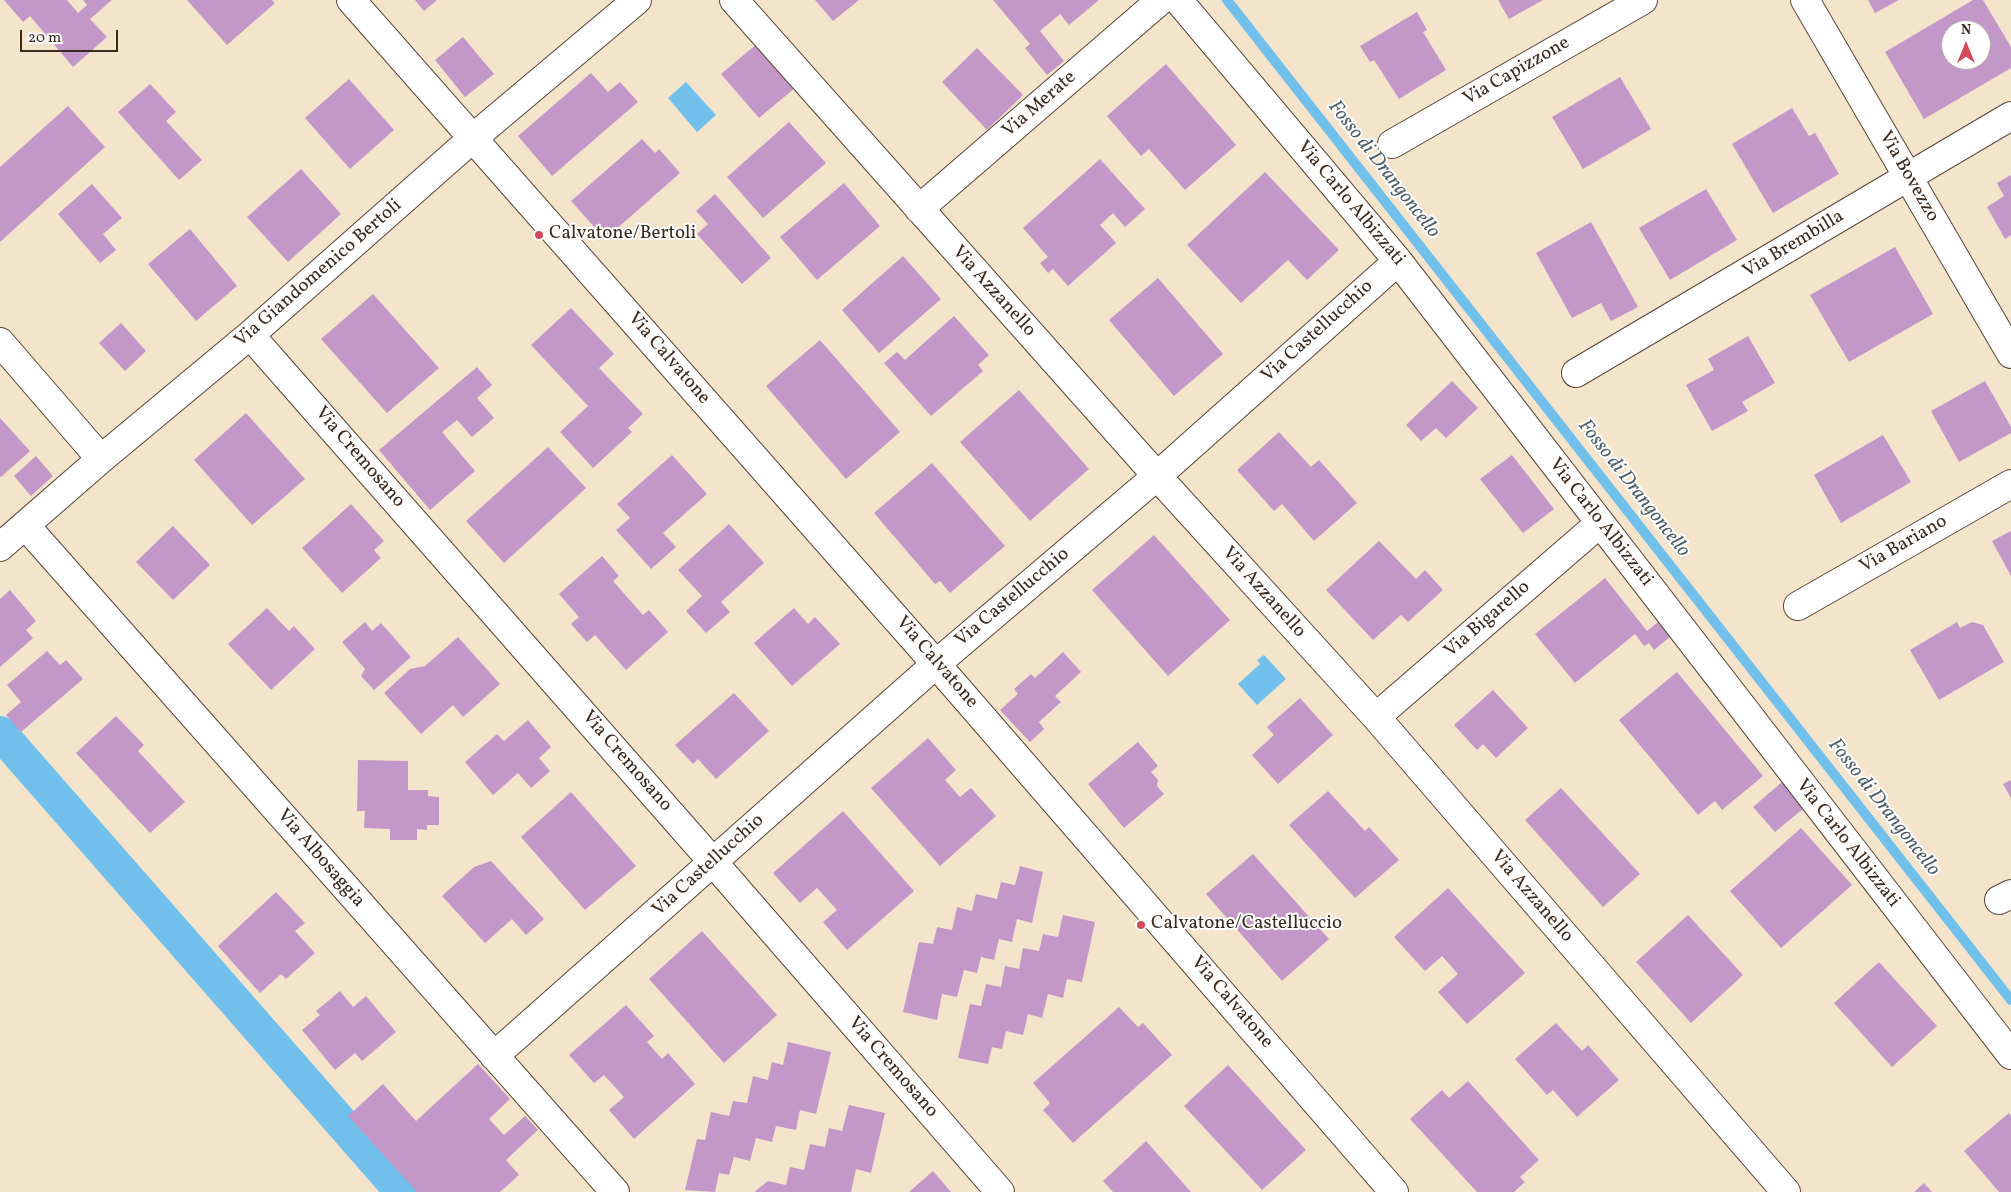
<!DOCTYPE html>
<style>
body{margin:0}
#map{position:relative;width:2011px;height:1192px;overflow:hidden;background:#f4e4cb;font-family:Vollkorn,serif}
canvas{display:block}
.north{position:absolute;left:1941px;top:20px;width:50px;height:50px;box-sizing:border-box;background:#fff;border:1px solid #b1aaa5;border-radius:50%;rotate:0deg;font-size:14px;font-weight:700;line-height:20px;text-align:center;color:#3b2a1e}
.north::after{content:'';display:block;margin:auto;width:18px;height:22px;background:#d1495b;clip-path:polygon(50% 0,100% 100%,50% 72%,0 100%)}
.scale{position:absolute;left:20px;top:30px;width:98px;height:22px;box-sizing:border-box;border:2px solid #3b2a1e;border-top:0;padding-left:6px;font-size:15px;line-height:18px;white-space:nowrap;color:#3b2a1e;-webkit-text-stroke:4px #fff;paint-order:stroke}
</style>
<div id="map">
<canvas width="2011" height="1192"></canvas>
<div class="north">N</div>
<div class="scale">20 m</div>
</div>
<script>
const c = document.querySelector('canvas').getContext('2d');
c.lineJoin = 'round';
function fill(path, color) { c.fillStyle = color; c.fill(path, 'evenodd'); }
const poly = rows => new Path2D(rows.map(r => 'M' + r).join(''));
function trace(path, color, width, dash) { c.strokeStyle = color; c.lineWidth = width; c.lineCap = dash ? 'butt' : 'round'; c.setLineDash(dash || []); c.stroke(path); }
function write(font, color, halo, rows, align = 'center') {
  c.font = font + ' Vollkorn,serif'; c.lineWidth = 4; c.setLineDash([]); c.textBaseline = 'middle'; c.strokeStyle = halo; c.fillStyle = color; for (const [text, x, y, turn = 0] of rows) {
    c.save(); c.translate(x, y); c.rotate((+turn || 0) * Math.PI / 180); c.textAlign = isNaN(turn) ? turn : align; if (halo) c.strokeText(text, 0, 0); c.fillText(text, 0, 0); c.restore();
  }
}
const water = poly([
 [686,82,716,115,697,132,668,98],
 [1264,655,1286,679,1257,705,1238,684,1260,664,1257,660]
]);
const stream = poly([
 [1227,0,2011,1000]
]);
const canal = poly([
 [0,733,402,1192]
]);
const building = poly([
 [4,0,67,0,78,13,87,5,83,0,112,0,90,19,107,37,73,67,30,16,23,22],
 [187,0,272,0,275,3,227,45],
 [415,0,437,0,424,11],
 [815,0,859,0,833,21],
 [993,0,1099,0,1069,25,1060,14,1040,31,1064,61,1047,75,1025,48,1030,44],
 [1498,0,1543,0,1509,19],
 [1868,0,1899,0,1875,13],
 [1973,0,1983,0,2011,47,2011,68,1924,119,1885,52],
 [1951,30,1981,30,1981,60,1951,60],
 [1417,12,1427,30,1423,32,1446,70,1399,99,1374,60,1370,62,1360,46],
 [463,37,494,74,465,97,435,60],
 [758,43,796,87,759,118,721,74],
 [977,48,1023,95,987,130,942,82],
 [1166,64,1236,145,1185,190,1149,149,1141,156,1107,116],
 [591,73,608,92,620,82,638,102,552,176,518,136],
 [1620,77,1651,129,1583,169,1552,117],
 [349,79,394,130,350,169,305,118],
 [150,84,176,112,166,121,202,160,179,180,118,112],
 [68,106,105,147,0,242,0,167],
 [1792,108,1809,136,1815,133,1839,174,1773,213,1732,144],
 [789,122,826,163,763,218,727,177],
 [642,139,655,153,659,149,680,173,605,239,571,201],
 [1100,159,1145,209,1125,227,1113,213,1100,225,1116,243,1068,286,1053,269,1048,273,1040,263,1048,257,1023,228],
 [301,169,341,214,288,262,247,217],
 [1265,172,1339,250,1307,280,1288,260,1241,303,1187,245],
 [2011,175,2011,235,2005,239,1987,207,2004,196,1997,183],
 [844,183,880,226,817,280,780,237],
 [92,184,122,218,103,234,116,250,100,263,58,214],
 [1706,189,1737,240,1670,280,1639,228],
 [715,194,771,258,742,284,697,234,708,224,696,211],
 [1591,222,1638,307,1611,321,1601,303,1572,318,1536,253],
 [190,229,237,286,196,321,148,264],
 [1895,247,1933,314,1849,362,1810,295],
 [903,256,941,299,879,353,842,310],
 [1158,278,1223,354,1174,396,1109,320],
 [373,294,439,368,387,413,321,339],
 [571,308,614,354,599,368,643,414,628,428,632,432,593,468,560,432,588,406,531,345],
 [954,316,989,355,978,365,983,371,931,416,884,363,897,352,905,360],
 [121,323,146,351,125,371,99,343],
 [1748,336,1775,383,1742,402,1748,411,1712,431,1686,385,1714,370,1708,359],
 [820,340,900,432,846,479,766,386],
 [477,367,492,385,477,398,494,418,472,437,457,420,442,432,475,471,430,510,379,450],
 [1452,381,1478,408,1446,438,1436,428,1421,441,1406,425],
 [1985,381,2011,427,2011,433,1959,462,1931,411],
 [1019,390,1089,469,1030,521,960,442],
 [246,413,305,479,252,525,194,460],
 [0,418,30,451,1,477,0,476],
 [1279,432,1311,467,1319,460,1357,503,1314,541,1282,504,1274,511,1237,470],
 [1883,435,1911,482,1841,523,1814,475],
 [548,447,586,488,504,563,466,521],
 [672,455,707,494,663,533,676,547,651,569,616,530,630,518,617,504],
 [1512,455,1554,509,1523,533,1480,479],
 [36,456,53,476,31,496,14,476],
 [932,463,1005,546,950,593,940,581,935,584,874,513],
 [351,504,384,541,374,550,381,558,342,593,302,548],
 [729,524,764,563,721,602,730,612,706,633,686,611,702,596,678,570],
 [173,526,210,565,173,600,136,562],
 [2011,531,2011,576,1992,541],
 [1154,535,1230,620,1168,676,1092,590],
 [1379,541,1416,579,1425,570,1443,590,1408,622,1401,615,1373,640,1326,590],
 [602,556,619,576,613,581,643,615,649,610,668,632,626,670,595,635,587,642,571,624,579,617,559,594],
 [1605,578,1647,631,1658,622,1670,637,1654,650,1649,643,1644,646,1635,634,1575,683,1535,634],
 [10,590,36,621,26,630,33,638,0,667,0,599],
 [267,608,289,631,294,626,315,649,271,690,228,644],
 [794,608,808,624,815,617,840,644,792,686,754,643],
 [365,622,372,631,381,623,411,657,374,690,361,676,365,669,342,642],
 [1957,622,1960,628,1972,622,1983,625,2004,662,1939,700,1910,650],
 [458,637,500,684,463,717,453,705,421,734,384,693,410,669,425,666],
 [47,651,60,665,66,660,83,679,21,732,6,715,21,702,7,685],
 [1063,652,1081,672,1055,696,1061,702,1039,722,1044,729,1030,742,1000,710,1018,694,1014,689,1031,674,1035,678],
 [1677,672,1763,776,1722,810,1715,801,1698,815,1619,720],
 [1493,690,1528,728,1496,758,1483,744,1477,750,1454,725],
 [734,693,769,731,716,779,698,759,693,764,675,745],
 [1300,698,1333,735,1278,784,1252,755,1274,735,1267,727],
 [116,716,144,745,138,751,185,802,150,833,76,753],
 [528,720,551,747,539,758,550,771,531,788,518,773,493,795,465,762,497,734,504,741],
 [928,738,956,770,945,780,960,797,971,788,996,816,940,866,871,788],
 [1138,742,1158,766,1151,772,1158,780,1157,786,1164,794,1124,828,1088,784],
 [358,760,408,761,408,790,428,790,428,796,439,797,439,825,427,825,427,830,417,829,417,840,390,840,390,829,364,828,365,811,357,811],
 [2011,780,2011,798,2003,784],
 [1782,782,1804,808,1775,832,1753,807],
 [1561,788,1640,874,1603,907,1525,820],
 [1328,791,1365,831,1369,827,1399,860,1355,898,1289,825],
 [571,792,636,866,585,910,521,837],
 [843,811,914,891,847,950,823,922,837,910,817,888,800,903,773,873],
 [1801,828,1852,885,1781,948,1730,891],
 [1253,854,1329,939,1282,981,1206,894],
 [491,861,544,919,526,935,512,919,485,943,442,896,474,867],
 [1020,866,1043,872,1032,923,1017,919,1012,942,999,939,994,960,981,957,977,973,964,970,957,997,942,994,937,1020,903,1012,919,942,933,944,937,927,952,930,957,907,972,911,976,894,997,899,1001,882,1015,885],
 [1448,888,1525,973,1467,1024,1438,992,1458,974,1442,956,1425,971,1394,937],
 [276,892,305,923,295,931,315,953,286,979,281,974,260,993,218,946],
 [1063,915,1095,922,1082,982,1067,979,1063,998,1048,994,1042,1018,1028,1014,1023,1035,1006,1031,1002,1049,992,1047,988,1064,958,1058,970,1004,981,1006,986,984,1001,987,1005,966,1019,969,1023,948,1039,951,1043,934,1058,937],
 [1688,915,1743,975,1691,1023,1636,962],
 [702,931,777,1015,724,1063,649,979],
 [1879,962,1937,1026,1892,1067,1834,1003],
 [340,991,353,1007,366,996,396,1032,362,1061,355,1053,335,1070,302,1030,320,1015,316,1011],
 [626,1005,654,1036,647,1042,662,1059,668,1053,695,1084,634,1139,609,1110,624,1097,604,1075,594,1083,569,1055],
 [1119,1007,1138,1027,1143,1023,1172,1055,1073,1143,1043,1110,1050,1103,1033,1083],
 [1556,1023,1582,1051,1588,1045,1619,1080,1577,1117,1553,1090,1547,1095,1515,1059],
 [788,1042,831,1052,816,1114,800,1110,796,1130,776,1126,772,1142,756,1138,750,1161,734,1157,729,1175,719,1173,715,1192,685,1190,697,1139,705,1140,711,1112,729,1116,733,1101,747,1103,753,1076,768,1080,772,1062,783,1065],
 [478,1064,510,1099,489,1119,504,1135,525,1116,538,1130,506,1160,519,1175,500,1192,417,1192,348,1116,383,1084,416,1121],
 [1228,1065,1306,1150,1262,1190,1184,1106],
 [1468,1081,1539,1160,1520,1177,1525,1182,1514,1192,1477,1192,1410,1119,1442,1090,1449,1098],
 [849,1105,885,1113,871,1173,856,1169,851,1192,754,1192,768,1181,786,1185,790,1167,804,1170,810,1144,825,1147,829,1128,842,1131],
 [2009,1113,2011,1116,2011,1192,1999,1192,1964,1151],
 [1146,1141,1191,1192,1113,1192,1103,1181],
 [933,1171,951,1192,909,1192],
 [1924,1183,1932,1192,1914,1192]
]);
const minor = poly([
 [351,0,936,664,1394,1192],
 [734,0,1157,476,1376,717,1786,1192],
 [1178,0,1398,261,2011,1055],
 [1805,0,2011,354],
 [1392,144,1643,0],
 [919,209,1161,0],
 [250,335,713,862,1000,1192],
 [0,342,101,459],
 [1576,373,2011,116],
 [25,525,615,1192],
 [0,547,101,459,250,335,473,138,637,0],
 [1798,606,2011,484],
 [1376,717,1600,523],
 [1999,900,2011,894],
 [494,1056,936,664,1157,476,1398,261]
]);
const markers = [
 [539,235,5,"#d1495b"],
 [1141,925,5,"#d1495b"]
];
const streetNames = [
 ["Via Capizzone",1517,72,-30],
 ["Via Merate",1040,105,-41],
 ["Via Bovezzo",1908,177,60],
 ["Via Carlo Albizzati",1350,204,50],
 ["Via Brembilla",1794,245,-31],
 ["Via Giandomenico Bertoli",319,274,-41],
 ["Via Azzanello",993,292,48],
 ["Via Castellucchio",1318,332,-42],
 ["Via Calvatone",668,359,49],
 ["Via Cremosano",359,458,49],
 ["Via Carlo Albizzati",1600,523,52],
 ["Via Bariano",1904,545,-30],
 ["Via Azzanello",1263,593,48],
 ["Via Castellucchio",1013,598,-40],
 ["Via Bigarello",1488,620,-41],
 ["Via Calvatone",936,663,49],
 ["Via Cremosano",626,762,49],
 ["Via Carlo Albizzati",1847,844,52],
 ["Via Albosaggia",320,859,49],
 ["Via Castellucchio",709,866,-42],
 ["Via Azzanello",1531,897,49],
 ["Via Calvatone",1231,1003,49],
 ["Via Cremosano",892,1068,49]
];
const poiNames = [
 ["Calvatone/Bertoli",549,235],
 ["Calvatone/Castelluccio",1151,925]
];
const waterNames = [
 ["Fosso di Drangoncello",1383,170,52],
 ["Fosso di Drangoncello",1633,489,52],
 ["Fosso di Drangoncello",1883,808,52]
];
fill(water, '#71c0ec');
trace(stream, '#71c0ec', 10);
trace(canal, '#71c0ec', 34);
fill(building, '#c398c8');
trace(minor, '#574638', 30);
trace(minor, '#fff', 28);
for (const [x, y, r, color] of markers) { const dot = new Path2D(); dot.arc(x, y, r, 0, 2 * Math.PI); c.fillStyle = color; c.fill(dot); trace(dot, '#fff', 2); }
write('19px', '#3b2a1e', '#fff', streetNames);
write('19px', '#3b2a1e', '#fff', poiNames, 'left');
write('italic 20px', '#4e5e66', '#fff', waterNames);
</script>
